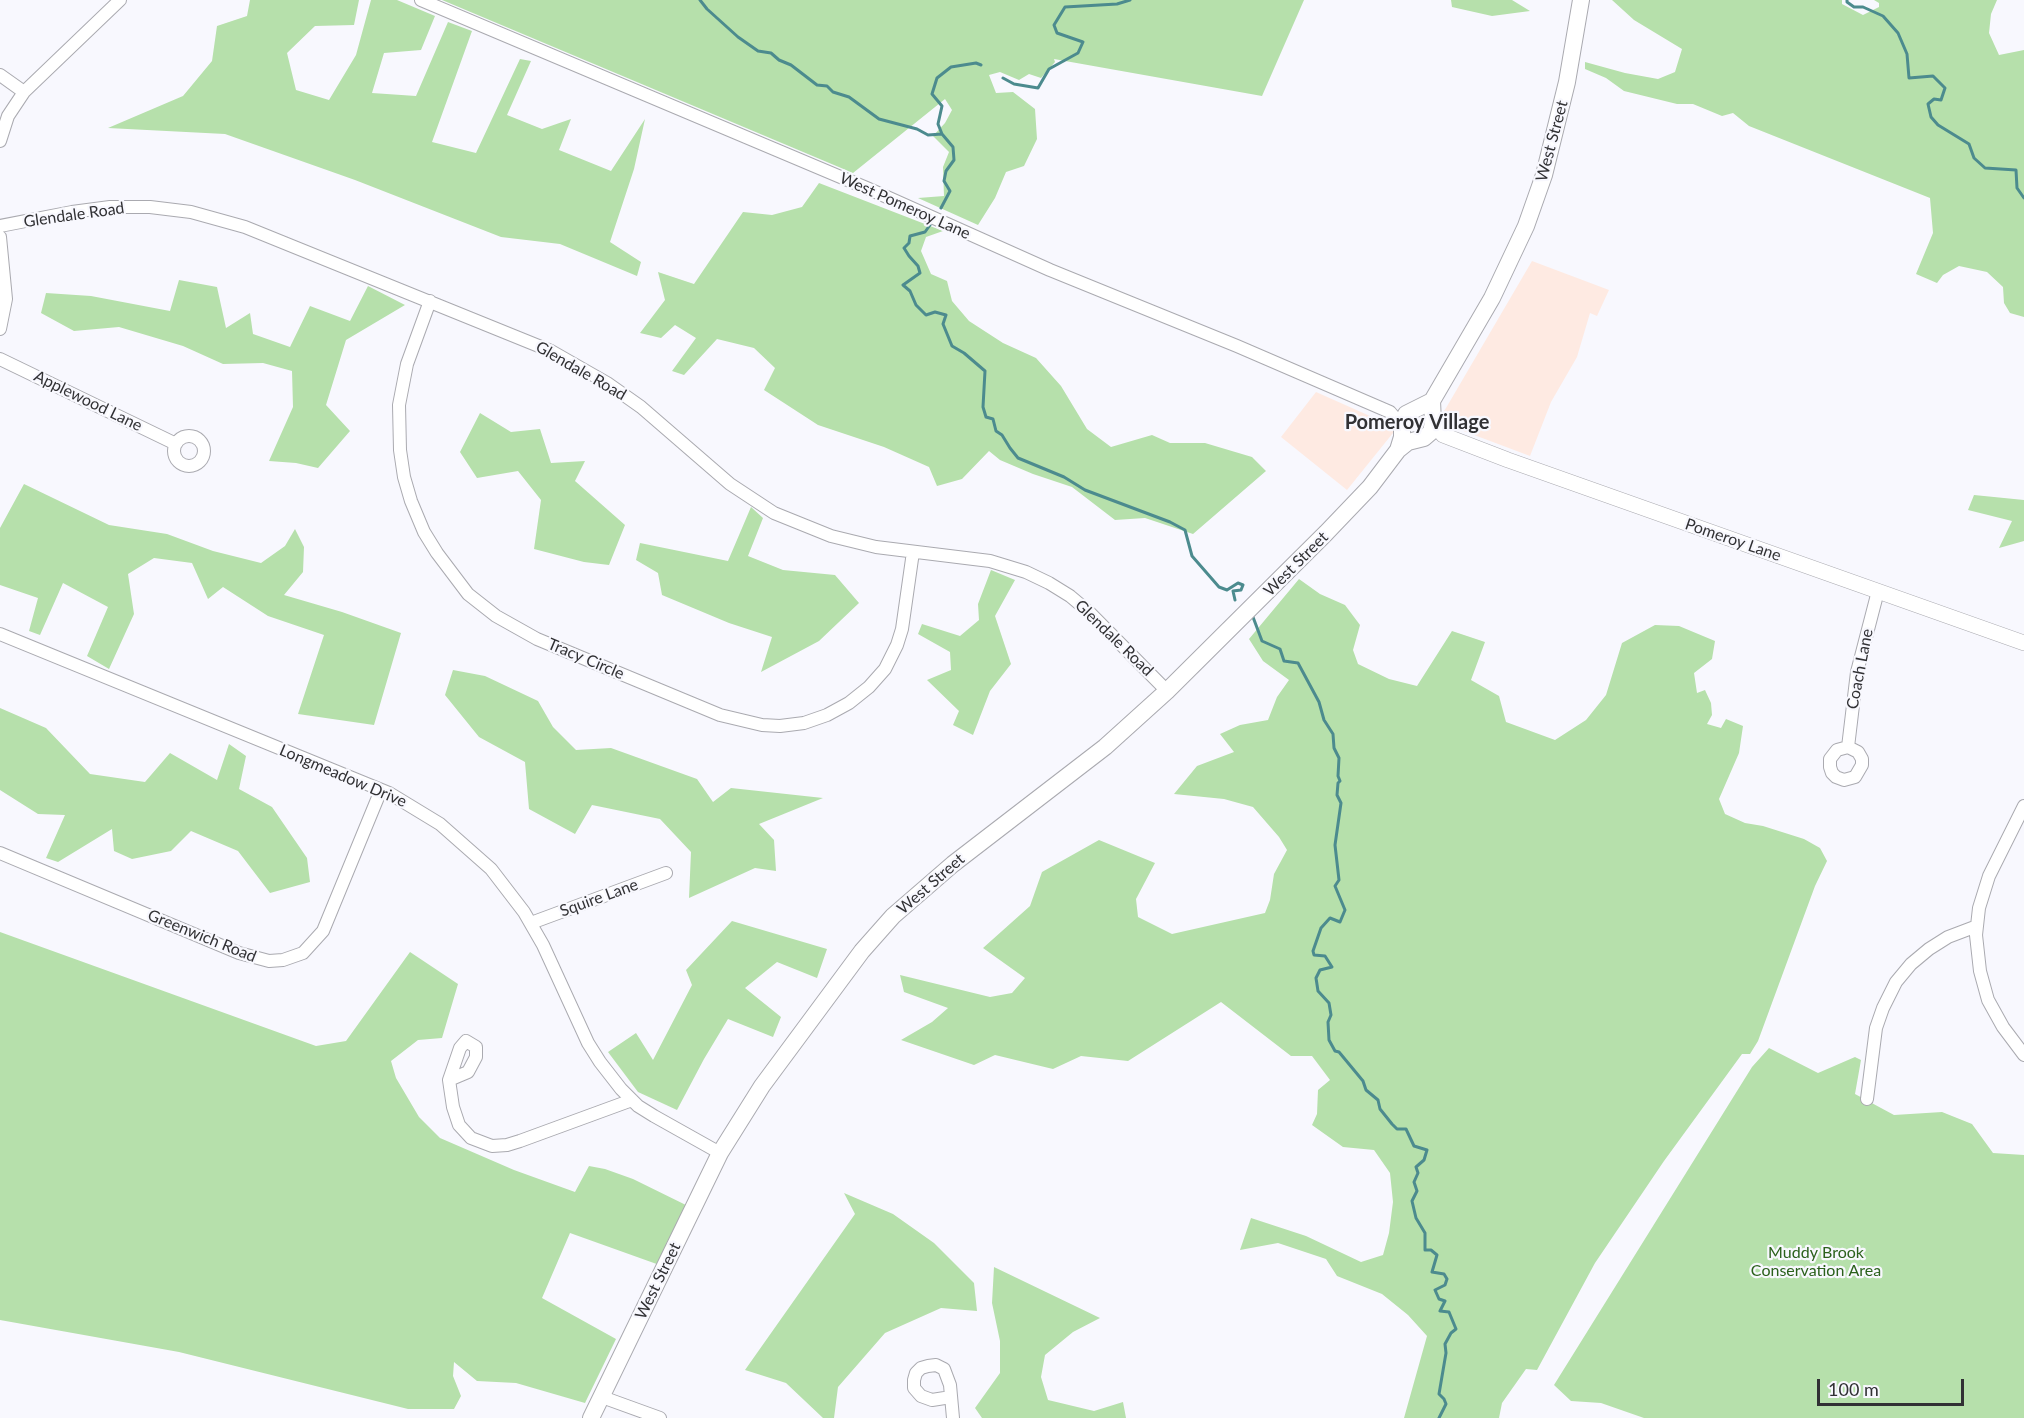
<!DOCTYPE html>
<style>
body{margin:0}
#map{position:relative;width:2024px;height:1418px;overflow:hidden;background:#f8f8fe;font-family:Lato,sans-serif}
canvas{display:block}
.scale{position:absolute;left:1817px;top:1379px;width:147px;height:27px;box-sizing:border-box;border:3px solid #313134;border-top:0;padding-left:8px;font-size:18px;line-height:21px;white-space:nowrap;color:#313134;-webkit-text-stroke:4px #f8f8fe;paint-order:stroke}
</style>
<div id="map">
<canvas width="2024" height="1418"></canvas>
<div class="scale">100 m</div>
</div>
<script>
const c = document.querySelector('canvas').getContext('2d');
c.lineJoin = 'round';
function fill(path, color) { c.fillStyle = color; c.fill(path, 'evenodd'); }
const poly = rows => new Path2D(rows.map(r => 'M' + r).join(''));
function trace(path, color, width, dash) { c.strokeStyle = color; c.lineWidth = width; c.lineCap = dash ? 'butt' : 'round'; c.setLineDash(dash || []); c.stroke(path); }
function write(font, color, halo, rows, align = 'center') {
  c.font = font + ' Lato,sans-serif'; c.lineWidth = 4.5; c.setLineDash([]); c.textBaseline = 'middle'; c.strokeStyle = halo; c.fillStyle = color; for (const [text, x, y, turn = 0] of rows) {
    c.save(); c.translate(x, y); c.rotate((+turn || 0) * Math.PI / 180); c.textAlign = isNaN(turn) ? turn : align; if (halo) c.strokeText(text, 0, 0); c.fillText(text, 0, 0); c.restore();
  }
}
const commercial = poly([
 [1532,261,1609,290,1597,316,1590,313,1577,357,1551,402,1530,456,1437,421,1446,408],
 [1316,392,1397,428,1347,490,1281,437]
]);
const green = poly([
 [250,0,359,0,354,25,315,26,287,53,296,90,329,100,356,55,371,0,397,0,435,16,421,50,384,53,372,93,416,96,448,22,472,31,432,142,476,153,520,59,531,61,507,115,542,129,571,119,559,150,611,171,645,119,634,169,610,242,641,262,637,276,560,244,501,237,355,180,225,134,108,128,183,96,212,61,217,26,247,16],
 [442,0,1304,0,1262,96,1054,59,1055,62,1041,78,1029,74,1019,80,1000,72,989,75,996,93,1013,92,1035,109,1037,139,1024,166,1006,172,995,198,978,225,918,198,944,196,943,167,949,152,933,136,945,123,952,110,945,99,853,173],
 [1451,0,1512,0,1530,11,1492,16,1452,7],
 [1612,0,1842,0,1842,4,1863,15,1879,7,1879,3,1874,0,1997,0,1991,14,1989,33,1999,55,2024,50,2024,317,2010,313,2004,303,2003,287,1987,272,1959,266,1943,275,1937,283,1916,274,1933,233,1930,198,1749,126,1733,113,1722,116,1693,104,1677,104,1624,91,1606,78,1585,69,1585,62,1625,73,1658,79,1675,72,1682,49,1634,20],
 [819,183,943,231,926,237,921,251,931,274,947,281,952,301,969,321,1003,343,1036,358,1061,386,1087,429,1111,447,1152,435,1170,443,1205,443,1252,457,1266,471,1193,534,1145,518,1115,520,1072,487,1033,474,1000,460,989,451,962,479,937,486,929,467,884,447,818,425,764,390,775,368,754,348,717,339,684,375,672,371,696,338,675,325,661,338,640,333,665,300,658,272,694,284,743,212,772,215,802,207],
 [179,280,217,287,226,328,250,313,253,334,290,347,310,306,350,321,368,286,405,305,346,340,326,405,350,431,318,468,296,463,269,461,293,407,292,371,263,363,223,364,183,346,119,327,74,331,41,313,46,293,91,296,170,311],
 [480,413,511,432,540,429,551,463,585,461,575,481,625,525,609,565,584,562,534,549,541,500,518,471,477,478,460,452],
 [24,484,109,525,167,534,213,551,261,563,285,546,295,529,304,547,303,572,284,595,342,612,401,633,374,725,298,714,324,635,268,616,223,587,208,599,192,563,154,558,128,574,134,614,109,669,87,656,108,607,63,583,40,635,29,631,38,598,0,585,0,528],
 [1974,495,2024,500,2024,541,1999,548,2012,521,1968,510],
 [751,507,763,518,748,556,783,570,835,575,859,603,819,641,761,672,772,637,729,623,662,595,658,573,636,560,640,543,728,561],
 [991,570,1015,580,995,616,1011,664,990,691,973,735,953,725,959,711,927,680,951,670,950,652,918,634,922,624,960,636,979,620,978,604],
 [1299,579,1320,594,1345,605,1360,625,1353,650,1358,664,1389,679,1417,686,1452,631,1485,642,1471,680,1499,696,1506,722,1555,740,1586,720,1606,695,1622,643,1655,625,1679,626,1715,641,1712,659,1694,673,1697,693,1705,690,1711,703,1712,715,1707,724,1721,728,1726,719,1743,726,1739,753,1719,799,1725,814,1745,823,1763,826,1804,839,1820,848,1827,861,1815,886,1758,1041,1750,1054,1742,1054,1664,1161,1595,1263,1537,1370,1526,1369,1502,1403,1499,1418,1404,1418,1427,1336,1408,1315,1382,1294,1337,1276,1326,1259,1278,1243,1240,1250,1251,1218,1306,1236,1361,1262,1383,1255,1389,1233,1393,1202,1390,1173,1374,1150,1343,1147,1312,1125,1317,1114,1318,1090,1330,1080,1312,1056,1291,1056,1221,1002,1128,1061,1081,1056,1053,1069,995,1055,974,1065,901,1040,932,1022,948,1008,904,992,900,975,990,997,1012,993,1025,978,983,948,1030,906,1042,872,1099,840,1155,863,1136,899,1138,917,1172,934,1265,913,1270,900,1274,874,1287,850,1279,837,1253,807,1224,799,1174,794,1197,766,1234,752,1220,734,1240,725,1268,720,1277,697,1289,680,1263,661,1249,639],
 [453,670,485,676,538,701,553,727,576,750,611,748,697,779,713,802,731,788,823,798,759,824,774,840,776,871,755,868,689,898,691,852,660,819,592,805,575,834,529,809,525,762,479,737,445,695],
 [0,708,46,728,90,774,145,782,170,753,217,780,229,744,246,756,239,789,272,807,307,858,310,882,270,893,238,851,191,831,171,851,132,859,114,851,112,829,58,862,46,858,65,815,38,814,0,790],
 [732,921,827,949,817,978,777,962,745,988,781,1017,773,1037,728,1019,704,1059,677,1110,638,1092,608,1052,636,1033,653,1060,692,985,686,970],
 [0,932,316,1046,346,1041,410,952,458,984,442,1038,418,1040,391,1061,396,1078,419,1117,440,1138,514,1170,575,1192,589,1166,605,1169,633,1179,692,1208,665,1267,570,1233,542,1298,616,1339,585,1403,516,1383,477,1381,454,1362,453,1376,461,1396,454,1409,408,1409,179,1352,0,1320],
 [1769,1048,1818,1073,1855,1057,1861,1060,1855,1094,1894,1115,1942,1112,1972,1124,1993,1153,2024,1155,2024,1418,1644,1418,1601,1403,1571,1401,1554,1385,1752,1067],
 [844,1193,893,1214,934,1243,974,1283,977,1311,941,1308,885,1333,838,1387,834,1418,823,1418,786,1383,745,1370,855,1214],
 [994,1267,1100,1318,1073,1332,1045,1355,1041,1377,1048,1400,1094,1411,1123,1402,1126,1418,982,1418,975,1408,1000,1373,1000,1341,992,1303]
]);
const stream = poly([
 [700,0,707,9,738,37,758,51,771,53,779,60,791,65,817,85,827,86,833,92,849,97,879,119,917,129,928,135,942,134],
 [1847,0,1847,2,1854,7,1863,7,1883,16,1898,33,1907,54,1909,78,1933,76,1945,88,1941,100,1934,99,1928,104,1931,117,1938,125,1969,144,1974,158,1985,168,2016,170,2017,188,2024,198],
 [1003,78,1014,84,1038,88,1049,69,1078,53,1083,42,1057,33,1054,25,1065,7,1117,4,1130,0],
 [941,208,950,191,944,181,946,171,954,160,953,147,942,134,938,124,942,106,932,94,937,78,951,67,976,63,981,65],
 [930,225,925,232,910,236,909,243,904,248,909,256,918,266,920,273,903,285,910,291,916,305,926,315,935,312,946,315,943,324,952,346,964,353,985,371,983,407,986,417,993,419,996,431,1002,435,1010,448,1018,458,1064,477,1085,490,1170,522,1185,530,1192,556,1219,587,1227,590,1238,583,1243,585,1241,590,1233,591,1235,600],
 [1253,617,1262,641,1280,649,1284,661,1298,663,1319,702,1324,720,1333,734,1334,748,1339,758,1338,776,1340,781,1338,783,1337,795,1341,803,1335,845,1339,880,1335,886,1345,910,1340,922,1330,918,1321,928,1313,951,1314,955,1325,956,1332,967,1320,970,1316,978,1318,991,1329,1003,1331,1015,1328,1022,1329,1040,1335,1051,1339,1052,1363,1081,1366,1090,1378,1100,1380,1109,1392,1124,1397,1129,1406,1129,1414,1146,1427,1150,1424,1160,1416,1167,1418,1173,1414,1182,1417,1191,1412,1201,1416,1218,1425,1233,1425,1250,1431,1250,1437,1255,1432,1272,1444,1274,1447,1279,1445,1285,1435,1290,1439,1299,1445,1301,1440,1311,1449,1312,1456,1329,1451,1333,1445,1344,1446,1353,1439,1394,1444,1399,1446,1404,1439,1418]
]);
const minor = poly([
 [421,0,869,189,1050,270,1237,346,1390,412,1403,427],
 [0,75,24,92],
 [0,141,8,116,24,92,120,0],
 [0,226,72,212,110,207,150,207,191,212,245,227,551,351,607,383,641,407,730,484,774,513,831,536,876,547,990,561,1026,572,1049,583,1070,596,1089,612,1167,691],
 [0,237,6,299,0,329],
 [430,301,407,364,399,405,400,450,404,477,411,501,424,532,437,553,468,594,496,616,537,639,720,715,762,725,780,726,804,723,827,715,849,703,869,687,885,669,897,645,902,629,913,552],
 [0,359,176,444],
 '174 451a15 15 0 1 1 30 0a15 15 0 1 1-30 0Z',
 [0,634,389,793,440,824,491,869,524,912,543,945,588,1043,600,1062,621,1089,638,1106,654,1116,720,1153],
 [1848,747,1858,752,1862,759,1862,765,1855,777,1844,780,1836,777,1832,773,1830,767,1830,759,1837,750,1848,747,1857,672,1878,591],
 [2024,806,1989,876,1979,908,1976,935,1980,971,1988,1000,2003,1027,2024,1055],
 [0,853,239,953,269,961,283,960,303,953,323,931,381,790],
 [531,923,666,873],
 [449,1080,468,1072,476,1057,476,1047,466,1041,460,1048,449,1080,453,1107,459,1125,471,1138,492,1146,507,1145,520,1141,632,1100],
 [1867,1099,1876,1028,1883,1008,1896,982,1911,964,1929,949,1948,937,1977,926],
 [602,1397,660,1418],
 [951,1397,932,1400,921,1396,914,1388,914,1380,916,1373,921,1368,928,1366,936,1365,944,1369,950,1385,953,1418]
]);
const tertiary = poly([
 [1433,422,1443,435,1508,460,2024,643]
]);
const secondary = poly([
 [1398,450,1402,437,1402,422,1406,414,1432,401],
 [591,1418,720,1153,762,1086,862,951,893,916,953,864,1105,747,1167,691,1326,533,1370,487,1398,450,1408,442,1424,438,1431,432,1433,422,1432,401,1492,298,1526,226,1544,175,1567,82,1581,0]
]);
const streetNames = [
 ["West Street",1552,141,-75],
 ["West Pomeroy Lane",905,206,24],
 ["Glendale Road",74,215,-8],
 ["Glendale Road",581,371,30],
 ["Applewood Lane",88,401,26],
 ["Pomeroy Lane",1733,540,19],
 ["West Street",1296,564,-45],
 ["Glendale Road",1114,638,44],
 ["Tracy Circle",586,659,23],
 ["Coach Lane",1860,669,-79],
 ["Longmeadow Drive",343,776,23],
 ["West Street",931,884,-41],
 ["Squire Lane",599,898,-20],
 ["Greenwich Road",202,936,22],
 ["West Street",658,1281,-64]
];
const parkNames = [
 ["Muddy Brook",1816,1253],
 ["Conservation Area",1816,1271]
];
const quarterNames = [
 ["Pomeroy Village",1417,423]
];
fill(commercial, '#feeae2');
fill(green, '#b6e0ab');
trace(stream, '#4c8b8e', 3);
trace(minor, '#aaaab0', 14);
trace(tertiary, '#aaaab0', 16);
trace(secondary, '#aaaab0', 18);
trace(minor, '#fff', 12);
trace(tertiary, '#fff', 15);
trace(secondary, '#fff', 16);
write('16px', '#313134', '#f8f8fe', streetNames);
write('16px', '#2b611c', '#f8f8fe', parkNames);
write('bold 20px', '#313134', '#f8f8fe', quarterNames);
</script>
